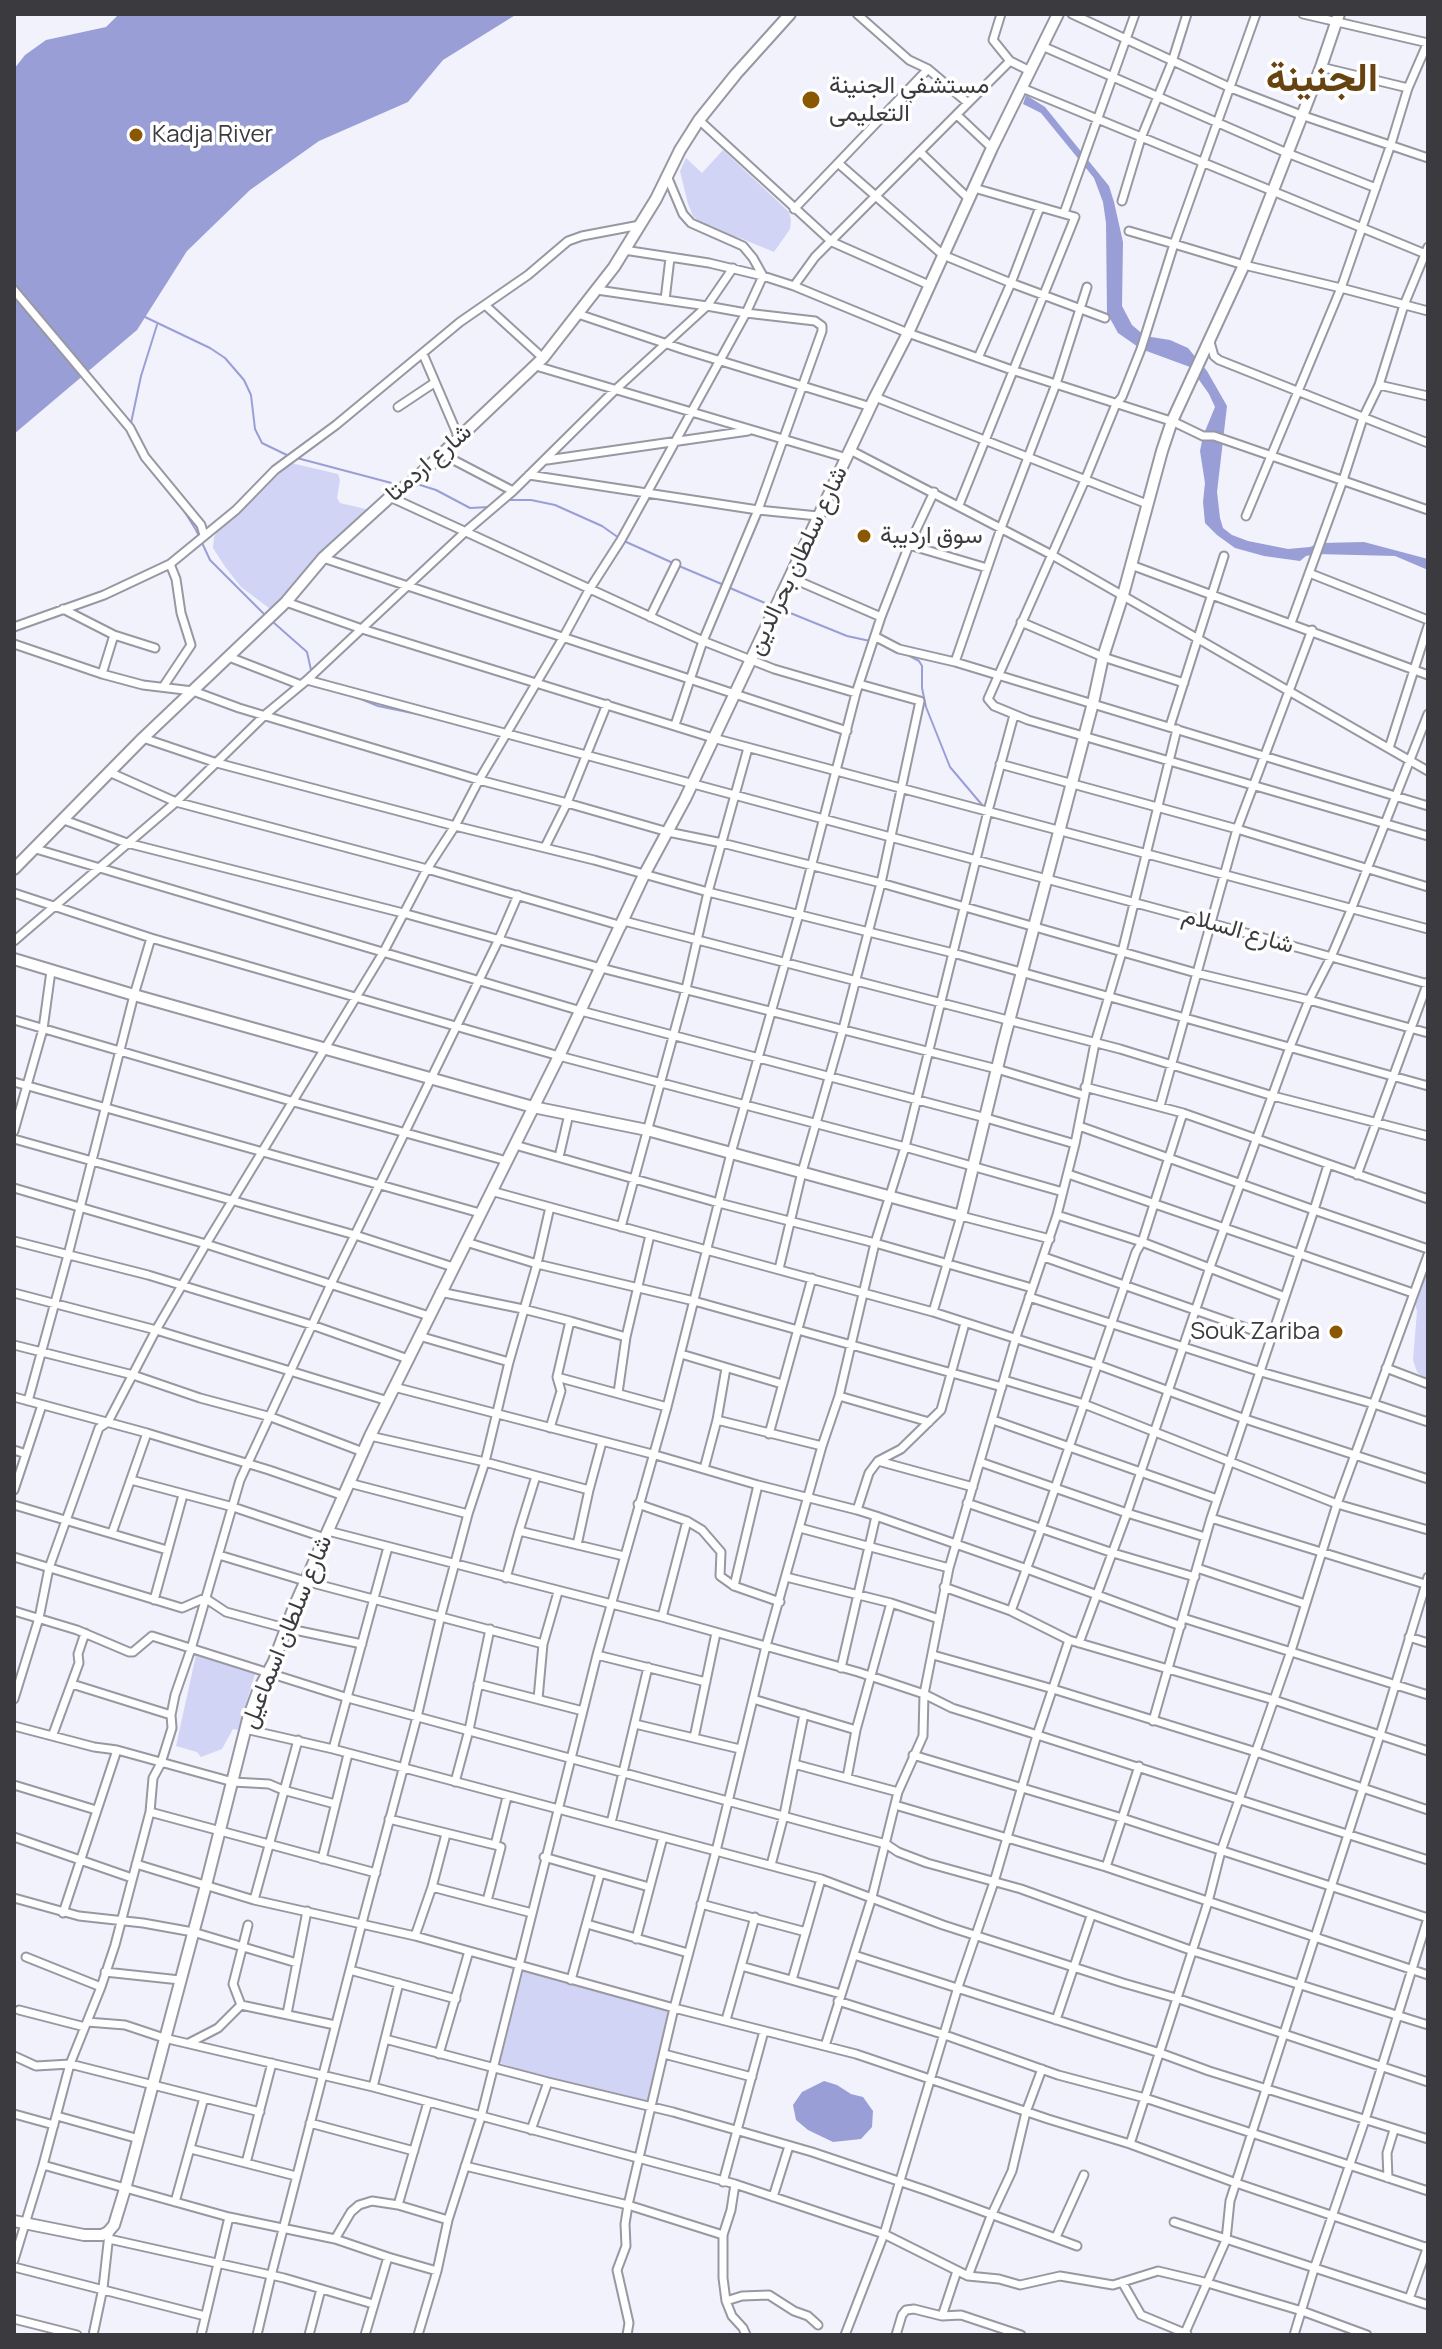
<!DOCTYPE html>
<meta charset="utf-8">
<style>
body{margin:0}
#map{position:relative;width:1442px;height:2349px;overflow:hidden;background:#f1f2fc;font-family:Manrope,sans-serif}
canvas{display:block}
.frame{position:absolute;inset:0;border:16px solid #3b3b3f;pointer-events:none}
</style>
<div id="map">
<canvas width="1442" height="2349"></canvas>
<div class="frame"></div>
</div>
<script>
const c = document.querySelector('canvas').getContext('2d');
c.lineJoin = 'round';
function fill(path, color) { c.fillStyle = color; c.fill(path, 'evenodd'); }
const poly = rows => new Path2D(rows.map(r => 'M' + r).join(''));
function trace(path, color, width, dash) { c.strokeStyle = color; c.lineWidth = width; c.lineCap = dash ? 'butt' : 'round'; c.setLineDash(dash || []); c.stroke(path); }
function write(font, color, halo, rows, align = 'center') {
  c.font = font + ' Manrope,Vazirmatn,sans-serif'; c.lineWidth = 7; c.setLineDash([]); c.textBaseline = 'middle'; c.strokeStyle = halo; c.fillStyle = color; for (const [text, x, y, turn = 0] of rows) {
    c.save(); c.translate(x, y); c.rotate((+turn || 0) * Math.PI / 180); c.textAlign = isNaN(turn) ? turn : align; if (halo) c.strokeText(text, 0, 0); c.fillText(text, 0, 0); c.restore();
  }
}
const green = poly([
 [723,150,789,212,791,220,790,229,774,252,740,238,709,230,693,216,688,204,680,171,686,158,702,173],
 [291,463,338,474,340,480,337,498,340,503,370,510,320,558,272,608,269,608,241,587,226,568,213,548,214,537,218,530],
 [1428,1261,1428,1381,1417,1372,1413,1360,1417,1311,1414,1300],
 [196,1655,255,1674,238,1730,233,1729,222,1749,201,1757,197,1752,176,1746],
 [524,1969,669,2011,649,2103,554,2081,500,2063]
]);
const water = poly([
 [119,14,517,14,443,60,408,102,319,141,250,190,187,251,137,330,14,434,14,69,25,55,46,40,106,27],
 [1026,95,1045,107,1109,186,1114,202,1123,242,1122,306,1132,325,1145,336,1170,340,1188,348,1207,371,1227,406,1217,492,1220,518,1223,528,1232,535,1248,541,1288,549,1310,547,1320,543,1364,542,1428,559,1428,570,1395,556,1316,554,1306,556,1300,561,1264,556,1235,548,1217,535,1205,523,1203,502,1205,483,1200,451,1203,436,1215,407,1209,394,1190,367,1141,349,1118,333,1107,313,1106,223,1103,202,1094,178,1041,113,1023,104],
 [824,2081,837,2085,851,2094,863,2097,873,2111,872,2127,861,2139,833,2142,808,2130,796,2120,793,2105,802,2092]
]);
const stream = poly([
 [145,317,210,348,225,358,244,380,251,395,255,429,262,443,291,457],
 [131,423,141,376,157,325],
 [297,458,399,485],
 [417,484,436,490,470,508,489,507],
 [506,500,531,500,555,505,602,526,619,538],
 [181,506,196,530,210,560,265,615],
 [624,541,673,563],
 [679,566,724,585],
 [730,588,772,606],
 [778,608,847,636,870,641],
 [273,622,307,652,311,670],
 [876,642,889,647],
 [906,654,919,661,922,666,922,688,926,707,950,767,983,806],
 [351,695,378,706,422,715]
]);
const street = poly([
 [1072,14,1231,88,1301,115,1428,158],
 [1256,14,1174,244,1244,265,1341,288,1428,311],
 [1303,14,1428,43],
 [1042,46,1287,153,1376,188],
 [1010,61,1030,71],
 [1321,67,1408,88],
 [928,69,968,103,1010,61,993,40,1001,14],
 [1022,88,1428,255],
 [957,115,992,148],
 [699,120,832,242,929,285],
 [920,152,969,199],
 [838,163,943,255,1011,283,1105,318],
 [667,176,683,214,691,223,743,246,753,258,763,276],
 [1122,201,1141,138,1172,62,1187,14],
 [794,209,928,69,909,60,857,14],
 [1064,213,1135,14],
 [1129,231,1174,244,1141,349,1122,397,1116,404,1085,480,988,699,994,706,1028,720,1428,836],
 [624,250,709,263,763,276],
 [794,286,815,257,968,103],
 [14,290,130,428,145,457,201,525,204,535],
 [665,300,670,258],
 [485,305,543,358],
 [578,314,685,350,871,407],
 [1210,342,1214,356,1219,360,1428,443],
 [423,354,459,438],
 [978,358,1011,283,1040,207],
 [536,366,847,458],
 [1379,385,1428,396],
 [875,397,1147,504],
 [398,407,434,383],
 [850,450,1052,555,1428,771],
 [442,454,513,491],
 [547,460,748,431],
 [529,475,758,510,818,516],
 [390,497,703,641,774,669,856,693],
 [959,505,1075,217,974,188],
 [1246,516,1341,288,1391,144,1408,88,1428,42],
 [909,545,934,492],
 [323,558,847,731],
 [1131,565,1428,675],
 [1309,573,1428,620],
 [789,577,881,617],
 [286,602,362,629,713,738,1428,929],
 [63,609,114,635,102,674],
 [650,617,676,564],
 [1021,622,1103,657,1184,683],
 [1291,623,1343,480,1363,418,1379,385,1404,305,1428,247],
 [14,627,104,595,170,564,236,510,275,470,336,425,460,322,528,275,568,241,582,236,640,225],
 [114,635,155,648],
 [876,637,899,649,955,662,1428,806],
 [14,644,102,674,143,685,193,691,239,708,479,780,567,803,668,832,722,843,881,883,1196,973,1309,1000,1428,1033],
 [229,657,301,685],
 [955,662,1001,528,1056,384,1087,287],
 [307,680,1210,923,1428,984],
 [163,687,191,645,181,613,176,579,170,564],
 [675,725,703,641,758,510,822,331,822,326,815,321,746,313,763,276,794,286,908,333,1012,370,1174,422,1203,436,1214,436,1428,510],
 [1170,726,1224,556],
 [143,738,217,763,455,826,594,860,708,892,953,953,1428,1086],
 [1389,748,1428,626],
 [1000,764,1237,829,1428,887],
 [109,772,176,802,427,869,622,926],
 [64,820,127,843,403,913,601,968,997,1069,1083,1095],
 [545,847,567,803,607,704],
 [36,849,581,1011,986,1118,1075,1144],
 [14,893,151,938,559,1056,905,1147,1063,1192],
 [624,921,1120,1049,1273,1096,1428,1136],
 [14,941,176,802,266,714,307,680,465,532,513,491,615,390,707,306,733,268],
 [14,1020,294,1102,507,1161],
 [14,1082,480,1213],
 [1085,1087,1183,1113,1428,1199],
 [1160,1106,1237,829,1312,630],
 [1079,1126,1314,1210,1211,1518,1153,1721],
 [14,1131,43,1029,51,971],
 [14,1139,355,1235,453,1267],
 [515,1145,719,1203,875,1243,1032,1288],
 [559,1157,569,1114],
 [1328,1165,1314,1210,1428,1249],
 [1068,1174,1413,1293],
 [1357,1175,1428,982],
 [14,1188,206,1244,429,1316],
 [491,1191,933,1312,1098,1365,1245,1419,1428,1479],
 [1057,1215,1142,1242,1285,1297],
 [621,1227,686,989,708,892,748,748],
 [14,1241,148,1275,312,1325,408,1359],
 [466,1242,537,1264,694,1301,1002,1387],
 [1044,1257,1272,1337],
 [779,1269,802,1172,843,1029,881,883,920,701,859,684],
 [440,1292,523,1309,570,1321],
 [14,1293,156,1330,388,1401],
 [1029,1297,1261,1372,1374,1404,1428,1422],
 [933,1312,961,1216,1050,1239],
 [419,1336,509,1362],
 [14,1345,133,1375,200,1398,271,1417,363,1452],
 [681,1354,782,1384],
 [1386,1368,1428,1384],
 [557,1377,667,1407],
 [1004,1380,1084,1404,1337,1504,1428,1530],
 [394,1387,652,1454,758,1485,857,1510],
 [618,1393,626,1337],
 [839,1396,929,1422],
 [14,1397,147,1433,269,1470,344,1496],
 [28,1401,68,1255,134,995,151,938],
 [717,1420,822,1446],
 [993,1420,1217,1499],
 [550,1428,561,1391,557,1377,570,1321,626,1337,650,1235],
 [769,1434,812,1278],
 [370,1436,485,1462,589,1490,602,1442],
 [14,1450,26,1454,42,1405],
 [878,1461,973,1487],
 [980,1462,1127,1513,1205,1537],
 [704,1469,717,1420,726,1368],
 [131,1480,233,1507,325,1538],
 [349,1483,468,1514],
 [14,1490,26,1454],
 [967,1503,1113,1553,1195,1577],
 [638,1504,687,1521,702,1530,721,1552,720,1576,734,1586,780,1602],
 [14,1505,167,1550],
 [876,1516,1027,1569,1181,1626],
 [1211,1518,1428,1585],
 [800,1528,949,1568],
 [328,1531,662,1617,858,1672,924,1694,952,1708,981,1717,1428,1860],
 [519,1531,536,1476],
 [112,1533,147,1433],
 [577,1545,589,1490],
 [219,1555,305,1581,543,1644],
 [14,1557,182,1608,205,1598,226,1612,285,1628,362,1644],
 [1197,1568,1305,1604],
 [786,1577,891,1603,939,1619],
 [506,1578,519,1531,624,1556],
 [734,1586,758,1485],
 [944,1587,1011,1611,1069,1640,1274,1700,1428,1751],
 [154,1600,183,1495],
 [14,1611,77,1630,129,1652,133,1652,152,1636,348,1698,886,1844,898,1852,927,1863,1021,1889,1193,1951,1428,2025],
 [1011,1611,1041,1529,1136,1252,1142,1242,1183,1113],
 [662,1617,687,1521],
 [1183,1618,1428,1695],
 [1409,1637,1428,1643],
 [1079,1643,1127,1513,1210,1267,1290,1047,1309,1000,1331,957,1351,910,1428,714],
 [597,1655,706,1682],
 [933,1655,1053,1689,1256,1752,1428,1810],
 [841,1668,876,1516,857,1510,869,1473,878,1461,901,1449,941,1410,965,1323],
 [72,1684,171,1715],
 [478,1684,583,1711],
 [14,1699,39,1618,49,1568,99,1428,108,1422,156,1330,206,1244,383,953,427,869,455,826,479,780,563,638,589,590,621,540,746,313,707,306,597,290],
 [538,1699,543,1644,558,1592],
 [753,1699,856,1730],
 [635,1724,740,1749],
 [14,1726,94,1747,117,1750,233,1782,269,1784,283,1790,335,1804],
 [245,1729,333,1749,821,1879,943,1925,1123,1983,1176,1998,1428,2082],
 [53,1734,79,1663,78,1654,85,1633],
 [694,1738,716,1633],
 [333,1749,388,1547],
 [913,1755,1122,1818,1428,1918],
 [794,1764,898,1792],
 [847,1778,856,1730,891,1603],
 [455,1782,469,1730,490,1629],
 [14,1785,96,1810],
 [895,1805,1106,1867,1428,1975],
 [150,1812,376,1873],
 [389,1819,495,1845],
 [611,1823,648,1667],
 [14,1837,132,1878],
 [544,1857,649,1887],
 [322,1859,348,1754],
 [136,1864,254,1900,415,1936,674,2008,856,2054,1048,2119,1130,2144,1236,2183,1428,2248],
 [771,1865,784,1815,804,1714],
 [1106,1867,1139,1766],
 [432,1887,532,1913],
 [14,1898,79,1916,143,1923,193,1932,297,1963],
 [254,1900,298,1740],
 [487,1901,501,1847,495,1845,507,1797],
 [701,1904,806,1932],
 [63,1913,117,1750],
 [587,1924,688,1953],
 [415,1936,432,1887,446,1834],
 [636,1939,663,1837],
 [854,1955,1160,2053,1209,2071,1428,2139],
 [26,1957,101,1987],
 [741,1966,841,1994],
 [350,1970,456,1999],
 [105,1972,180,1980],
 [571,1980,600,1874],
 [792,1980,821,1879],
 [838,2001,945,2035,1058,2075,1145,2098,1428,2191],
 [241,2005,335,2025],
 [19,2010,85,2027],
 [287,2014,307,1911],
 [726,2020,755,1917],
 [1056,2020,1091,1916],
 [87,2022,125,2025,164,2038,373,2087,735,2184,884,2234,968,2276,999,2279,1020,2285,1060,2276,1113,2285,1158,2271,1204,2282,1302,2311,1367,2335],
 [385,2039,548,2082,673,2112,812,2152,928,2191,1077,2246],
 [189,2043,218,2028,241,2005,233,1984,248,1925],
 [825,2046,872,1897,898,1792,923,1736,924,1694,949,1568,1017,1334,1057,1215,1075,1144,1095,1043,1122,952,1177,729],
 [439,2054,469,1951],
 [664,2054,752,2077],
 [14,2056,36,2066,70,2064,260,2112],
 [373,2087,399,1983],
 [14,2114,54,2125],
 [57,2116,139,2139],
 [310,2123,414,2151],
 [531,2130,548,2082],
 [1130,2144,1208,1902,1221,1851,1291,1651,1337,1504,1428,1255],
 [191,2149,296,2176],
 [246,2163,272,2063],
 [43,2165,229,2217,335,2239,388,2257],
 [465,2166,628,2205,723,2235],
 [1388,2178,1387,2153,1394,2130],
 [723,2182,764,2031],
 [735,2184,731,2210,723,2235,723,2278,726,2301,732,2316,743,2328,746,2335],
 [773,2197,789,2146],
 [175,2202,204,2098],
 [398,2205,428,2102],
 [1174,2222,1428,2305],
 [1056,2237,1084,2175],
 [109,2239,284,2278,373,2304],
 [335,2239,351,2212,359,2205,372,2201,398,2205,448,2220],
 [14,2260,43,2165,70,2064,101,1987,115,1945,150,1812,153,1778,161,1763,172,1728,171,1715,175,1695,191,1649,240,1480,331,1284,499,939,518,895],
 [14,2267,205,2316],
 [968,2276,991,2216,1012,2171,1026,2112,1042,2069],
 [1122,2282,1141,2315,1187,2334],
 [1409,2299,1428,2246],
 [726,2301,742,2296,769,2295,794,2311,808,2316,818,2325],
 [942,2316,957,2271],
 [14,2319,77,2335],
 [93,2335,103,2288,109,2234],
 [201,2335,229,2217],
 [257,2335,271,2276,362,1923,417,1717,441,1615,468,1514,485,1462,509,1362,537,1264,550,1207],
 [309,2335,321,2289],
 [365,2335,388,2257,437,2271],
 [418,2335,437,2271,448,2220,481,2117,597,1655,667,1407,731,1153,799,914,856,693,881,617,909,545,987,568],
 [627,2335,629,2323,617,2270,626,2246,625,2224,628,2205,674,2008,716,1851,766,1646,822,1446,839,1396,875,1243,905,1147,988,811,1014,715],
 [845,2335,884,2234,958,1987,994,1882,1037,1735,1069,1640],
 [896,2335,902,2315,906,2310,914,2309,942,2316,961,2315,1021,2335],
 [1184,2335,1226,2240,1230,2201,1380,1735,1428,1577],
 [1294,2335,1314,2269,1365,2120,1428,1918]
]);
const secondary = poly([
 [14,869,143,738,286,602,323,558,390,497,414,480,442,454,543,358,614,267,656,199,680,150,699,120,736,74,790,14],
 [14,959,134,995,533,1107,647,1130,961,1216,1003,1044,1093,703,1103,657,1123,595,1162,451,1172,421,1244,265,1321,67,1339,14],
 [14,2221,84,2235,102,2235,108,2232,114,2225,125,2189,206,1885,248,1719,258,1691,274,1661,294,1607,370,1436,559,1056,644,875,685,799,875,397,908,333,992,148,1058,14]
]);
const markers = [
 [811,100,10,"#8a5802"],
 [136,135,8,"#8a5802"],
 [864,536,8,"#8a5802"],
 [1336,1332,8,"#8a5802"]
];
const poiNames = [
 ["مستشفي الجنينة",829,86],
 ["التعليمى",829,114],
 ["Kadja River",152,135],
 ["سوق ارديبة",880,536],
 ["Souk Zariba",1320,1332,"right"]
];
const streetNames = [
 ["شارع اردمتا",429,463,-41],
 ["شارع سلطان بحرالدين",798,561,-65],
 ["شارع السلام",1238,931,16],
 ["شارع سلطان اسماعيل",287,1632,-68]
];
const townNames = [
 ["الجنينة",1322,80]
];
fill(green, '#d1d4f5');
fill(water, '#9a9ed7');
trace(stream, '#9a9ed7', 2);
trace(street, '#9798a1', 11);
trace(secondary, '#9798a1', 14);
trace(street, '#fff', 7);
trace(secondary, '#fff', 10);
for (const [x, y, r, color] of markers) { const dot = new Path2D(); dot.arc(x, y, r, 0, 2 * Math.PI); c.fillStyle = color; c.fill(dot); trace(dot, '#fff', 3); }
write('24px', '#3b3b3f', '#fff', poiNames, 'left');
write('24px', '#3b3b3f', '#fff', streetNames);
write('bold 40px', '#664310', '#fff', townNames);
</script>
